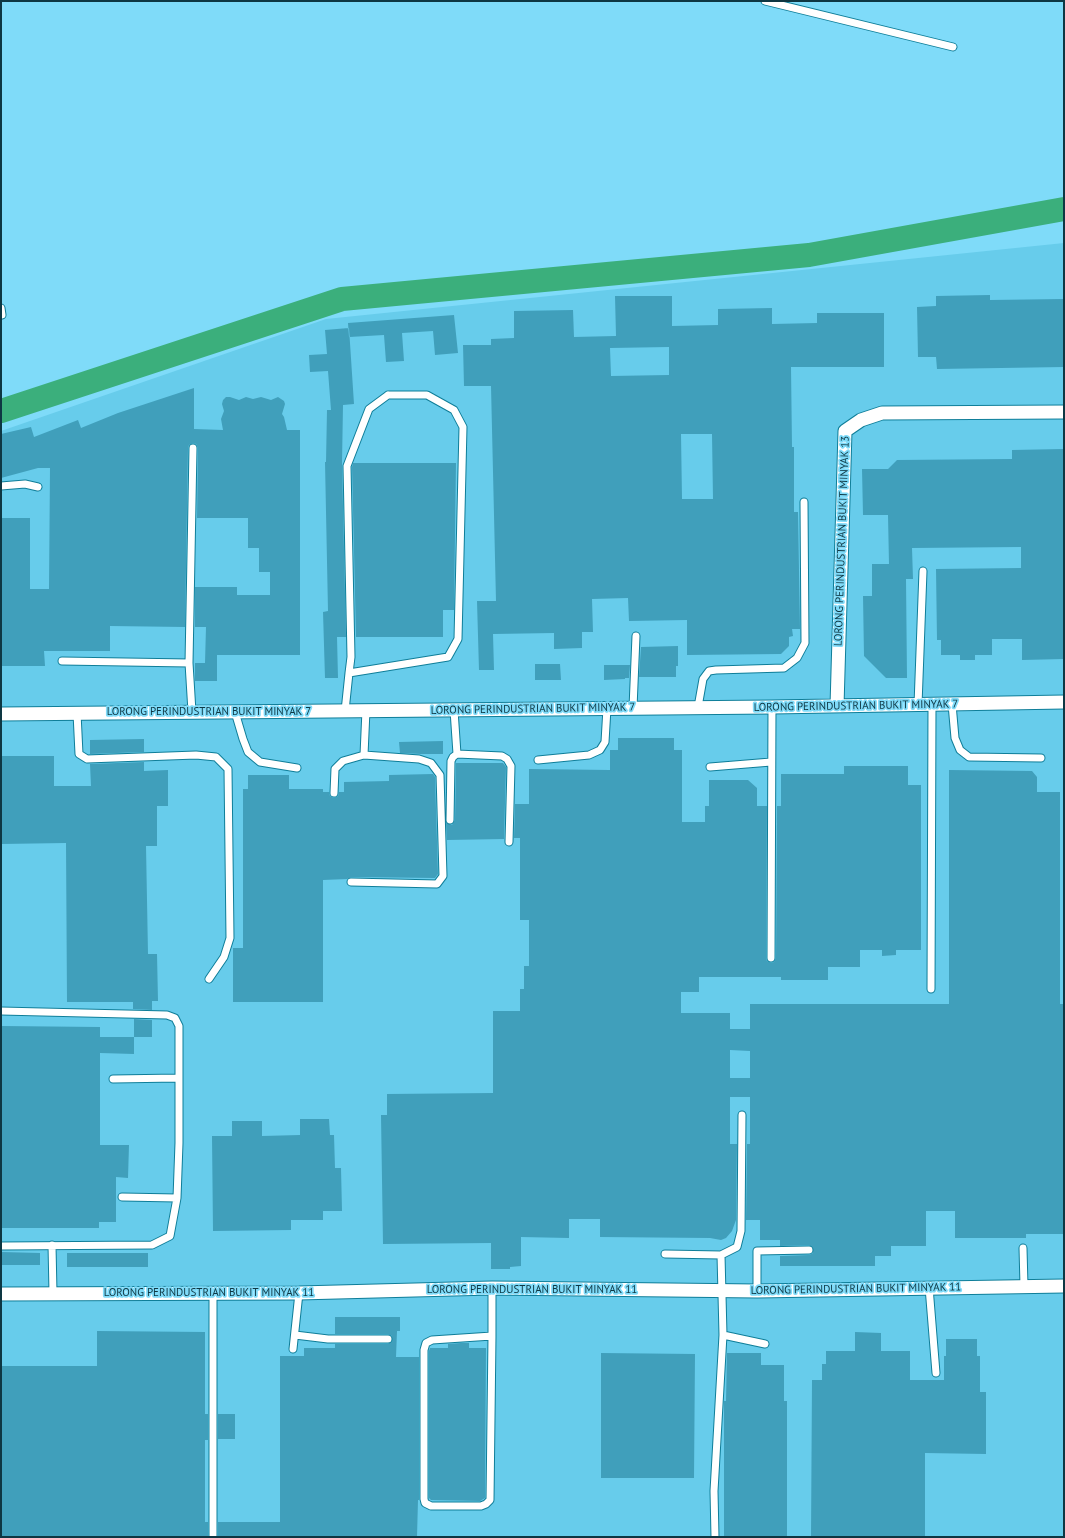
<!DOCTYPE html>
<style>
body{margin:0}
#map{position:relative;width:1065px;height:1538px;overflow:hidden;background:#7fdbf9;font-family:"PT Sans",sans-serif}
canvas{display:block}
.frame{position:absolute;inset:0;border:2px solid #0e3743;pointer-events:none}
</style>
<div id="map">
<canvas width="1065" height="1538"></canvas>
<div class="frame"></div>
</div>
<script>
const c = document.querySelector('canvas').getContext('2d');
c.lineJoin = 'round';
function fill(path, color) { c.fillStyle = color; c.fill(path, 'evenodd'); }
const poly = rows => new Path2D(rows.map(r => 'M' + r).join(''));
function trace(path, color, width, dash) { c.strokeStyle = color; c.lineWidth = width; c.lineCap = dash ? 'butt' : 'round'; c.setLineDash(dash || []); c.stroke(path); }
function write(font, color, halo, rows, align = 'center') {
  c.font = font + ' "PT Sans",sans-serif'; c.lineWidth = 3.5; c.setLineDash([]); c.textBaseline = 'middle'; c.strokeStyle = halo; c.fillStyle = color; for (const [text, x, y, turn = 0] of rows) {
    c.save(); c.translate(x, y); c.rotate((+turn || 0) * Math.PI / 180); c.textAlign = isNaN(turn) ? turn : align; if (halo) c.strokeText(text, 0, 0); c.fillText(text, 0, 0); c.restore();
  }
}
const built = poly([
 [1064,243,1064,1537,1,1537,1,431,326,319]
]);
const river = poly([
 [1,411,342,299,809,255,1064,209]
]);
const building = poly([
 [990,295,990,300,1064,299,1064,367,937,369,936,357,918,357,917,307,936,306,936,296],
 [615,296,672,296,672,326,718,325,718,309,772,308,772,324,817,323,817,313,884,313,884,367,791,367,792,447,794,447,794,512,798,512,800,629,792,629,793,636,789,637,789,646,781,654,687,655,687,620,629,621,628,598,592,599,593,632,582,632,582,648,554,649,554,633,493,634,494,670,479,670,477,601,496,601,491,386,464,386,463,345,491,345,491,339,514,338,514,311,573,310,574,337,616,336],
 [669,347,669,375,611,376,610,348],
 [681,434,712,434,713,499,682,499],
 [454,315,458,353,435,355,433,331,402,333,404,361,386,362,384,335,349,337,348,323],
 [349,328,354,404,343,405,342,463,346,637,337,637,338,678,325,678,323,612,328,611,325,462,326,462,327,410,331,410,328,371,310,372,309,355,327,354,325,330],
 [194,388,194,429,223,430,221,419,224,411,222,404,223,400,226,397,230,397,239,400,246,397,253,399,261,397,271,400,278,397,284,401,285,404,282,414,284,417,287,430,300,430,300,655,217,655,217,681,195,681,195,663,205,663,206,627,195,627,195,587,237,587,237,595,270,595,270,572,259,572,259,548,248,548,248,518,197,518,198,448,196,444,193,443,189,445,188,448,185,627,110,626,110,651,44,651,45,666,1,666,1,518,30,518,30,589,49,589,50,468,38,468,1,478,1,434,31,427,34,437,78,420,81,428,118,413],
 [1064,449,1064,659,1022,660,1022,639,992,639,992,655,975,655,975,660,960,660,960,655,941,655,941,640,937,640,936,569,1021,568,1021,547,912,548,913,579,906,579,907,678,886,678,864,656,863,596,872,596,872,564,889,564,888,515,863,515,862,469,888,469,897,460,1012,459,1012,450],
 [353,463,456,463,454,610,443,610,443,637,356,637,352,467],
 [678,646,678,666,676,666,676,677,639,677,641,647],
 [535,664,560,664,561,680,535,680],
 [604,665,630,665,629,678,625,678,625,679,604,680],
 [618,738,674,738,674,750,682,750,682,822,705,822,705,806,709,806,709,780,748,780,757,788,757,806,767,806,766,958,767,961,771,963,774,962,776,958,777,806,781,806,781,774,844,774,844,766,908,766,908,785,921,785,921,950,896,950,896,955,882,956,882,950,860,950,860,967,828,967,828,980,781,980,781,977,699,977,699,992,681,992,681,1013,730,1013,730,1029,750,1029,750,1004,949,1004,949,770,1032,771,1037,777,1037,792,1060,792,1060,1004,1064,1004,1064,1234,1026,1234,1026,1238,955,1238,955,1211,926,1211,926,1246,891,1246,891,1256,875,1256,875,1266,780,1266,780,1256,809,1255,813,1253,813,1248,809,1245,780,1246,780,1240,760,1240,760,1220,746,1220,747,1144,750,1144,750,1097,730,1097,730,1144,737,1144,736,1220,732,1231,726,1238,721,1240,710,1238,600,1237,600,1219,569,1219,569,1238,521,1237,521,1266,510,1267,510,1269,491,1269,491,1243,383,1244,381,1115,387,1115,387,1094,493,1093,493,1011,520,1011,520,989,524,989,524,966,529,966,529,920,520,920,520,838,514,838,515,804,529,804,529,769,610,770,610,750,618,750],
 [730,1050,750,1051,750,1078,730,1078],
 [144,739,144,752,90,754,90,740],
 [443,741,443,754,421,754,400,753,399,742],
 [1,756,54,756,54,786,91,786,90,764,144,762,144,771,168,770,168,806,157,806,157,846,146,846,148,954,157,954,158,1001,152,1001,152,1010,133,1009,133,1002,67,1002,66,843,1,844],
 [456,763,503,763,506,767,504,839,447,840,446,823,452,825,455,820],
 [433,774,435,777,438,874,435,878,351,877,347,879,323,880,323,1002,233,1002,233,948,243,948,243,789,248,789,248,775,289,775,289,789,323,789,323,792,329,792,330,796,334,798,338,796,339,792,344,792,344,782,389,781,389,775],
 [134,1019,152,1020,152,1037,134,1037],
 [1,1026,100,1027,100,1037,134,1037,134,1054,100,1053,100,1145,129,1145,128,1178,116,1177,116,1222,99,1222,99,1228,1,1228],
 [300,1119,329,1119,330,1135,334,1135,335,1168,341,1168,342,1211,323,1211,323,1220,291,1220,291,1230,213,1231,212,1136,232,1136,232,1121,262,1121,262,1136,300,1135],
 [1,1252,40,1253,40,1265,1,1265],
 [67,1253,148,1253,148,1267,67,1267],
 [335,1317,400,1317,400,1331,397,1331,396,1357,419,1357,419,1500,418,1500,417,1537,218,1537,218,1522,280,1522,280,1356,304,1356,304,1348,335,1348,335,1344,388,1344,392,1341,392,1336,388,1334,335,1334],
 [97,1331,205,1332,205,1414,208,1414,208,1440,205,1440,205,1522,208,1522,208,1537,1,1537,1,1366,97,1366],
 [855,1332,881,1333,881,1351,910,1351,910,1380,944,1380,944,1356,946,1356,946,1339,977,1339,977,1356,980,1356,980,1392,986,1392,986,1454,925,1453,925,1537,811,1537,812,1380,822,1380,822,1364,826,1364,826,1351,855,1351],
 [461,1343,469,1343,469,1348,486,1348,485,1498,480,1501,431,1500,429,1498,429,1351,430,1348,448,1348,448,1344],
 [601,1353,695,1354,694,1478,601,1478],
 [727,1353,761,1353,761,1365,784,1365,784,1401,787,1401,787,1537,724,1537,724,1401,726,1401],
 [218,1414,235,1414,235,1439,218,1439]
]);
const service = poly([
 [765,1,953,47],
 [1,308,2,315],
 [388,395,427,395,454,410,463,427,458,639,448,657,349,673,351,657,347,466,369,409,388,395],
 [1,486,25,484,38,487],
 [62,661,189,663],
 [952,704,955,738,960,750,969,757,1041,758],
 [918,705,923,571],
 [698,707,703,679,709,671,716,670,784,668,797,658,805,643,804,502],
 [633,708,636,636],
 [454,710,457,754,502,756,507,759,511,766,509,842],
 [345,711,349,673],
 [192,712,189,663,193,448],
 [235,712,243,739,248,752,260,762,297,768],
 [77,713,79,754,87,759,196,755,216,757,228,769,230,938,224,957,209,979],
 [538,760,589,755,600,750,605,742,607,708],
 [710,767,771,762],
 [334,793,335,769,343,761,364,755,366,710],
 [450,820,451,761,453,757,457,754],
 [351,882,437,884,443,876,440,775,431,763,419,759,364,755],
 [771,958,772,707],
 [931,989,932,705],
 [1,1011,167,1015,175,1018,179,1026,179,1143,177,1198,170,1236,152,1245,1,1246],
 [113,1079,178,1078],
 [122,1197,177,1198],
 [52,1245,53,1293],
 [1023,1248,1024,1286],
 [665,1254,721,1255,737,1247,741,1231,742,1115],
 [929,1287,936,1373],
 [757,1291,757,1251,809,1250],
 [213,1294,213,1537],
 [295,1335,328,1339,388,1339],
 [723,1335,765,1344],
 [492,1336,432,1340,426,1343,424,1350,424,1499,425,1503,431,1506,481,1506,486,1504,490,1500,492,1336,492,1288],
 [293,1349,299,1293],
 [715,1537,714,1491,723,1335,721,1255]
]);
const minor = poly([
 [837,706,845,431,861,420,882,413,1064,412],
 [1,714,772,707,1064,702],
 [1,1294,299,1293,492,1288,757,1291,1064,1286]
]);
const streetNames = [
 ["LORONG PERINDUSTRIAN BUKIT MINYAK 13",842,541,-88],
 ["LORONG PERINDUSTRIAN BUKIT MINYAK 7",856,706,-1],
 ["LORONG PERINDUSTRIAN BUKIT MINYAK 7",533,709,-1],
 ["LORONG PERINDUSTRIAN BUKIT MINYAK 7",209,712],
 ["LORONG PERINDUSTRIAN BUKIT MINYAK 11",856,1289,-1],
 ["LORONG PERINDUSTRIAN BUKIT MINYAK 11",532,1290],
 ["LORONG PERINDUSTRIAN BUKIT MINYAK 11",209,1293]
];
fill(built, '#67cceb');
trace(river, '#3baf7c', 24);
fill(building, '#409fbb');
trace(service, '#0f7e99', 9);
trace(minor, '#0f7e99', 15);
trace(service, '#fff', 7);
trace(minor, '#fff', 13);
write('11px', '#0e3743', '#7fdbf9', streetNames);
</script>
